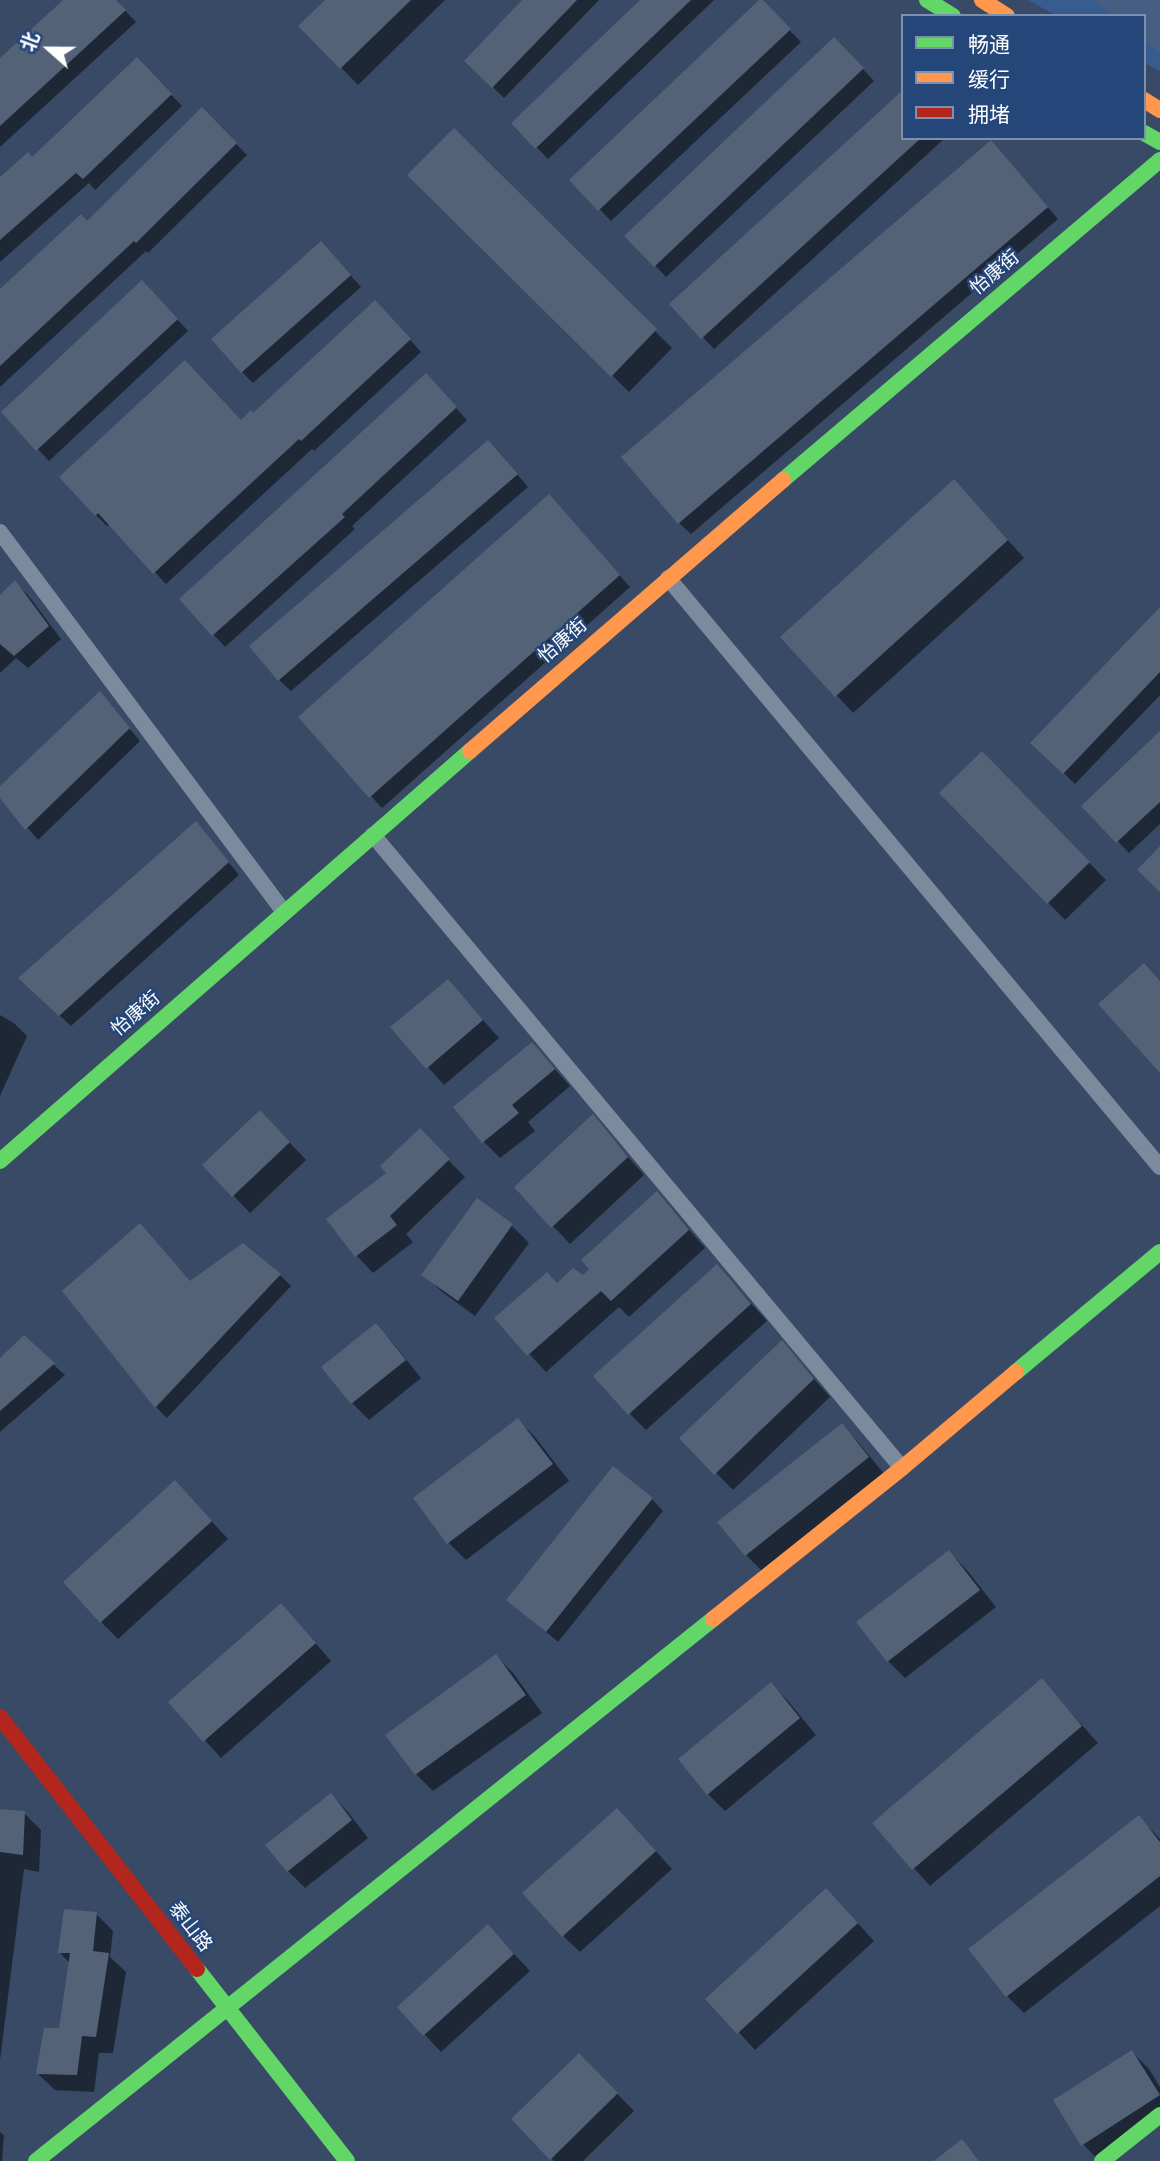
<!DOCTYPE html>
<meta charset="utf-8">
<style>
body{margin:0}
#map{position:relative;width:1160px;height:2161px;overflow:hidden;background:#384a66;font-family:"PT Sans Narrow","Noto Sans SC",sans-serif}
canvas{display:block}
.legend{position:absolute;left:901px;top:14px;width:245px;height:126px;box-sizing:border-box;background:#254679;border:2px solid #7c90af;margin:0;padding:9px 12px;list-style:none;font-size:21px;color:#fff}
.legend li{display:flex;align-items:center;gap:14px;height:35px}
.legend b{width:35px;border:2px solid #7c90af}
.north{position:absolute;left:14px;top:14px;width:70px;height:70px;-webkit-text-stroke:5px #254679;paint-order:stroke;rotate:291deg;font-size:19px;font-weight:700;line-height:28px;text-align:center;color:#fff}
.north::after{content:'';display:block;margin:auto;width:24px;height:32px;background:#fff;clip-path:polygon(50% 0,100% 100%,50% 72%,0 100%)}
</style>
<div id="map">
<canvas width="1160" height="2161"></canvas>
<ul class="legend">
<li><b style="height:9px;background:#63d668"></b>畅通</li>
<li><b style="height:9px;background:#ff974d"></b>缓行</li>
<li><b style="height:9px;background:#b3261e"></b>拥堵</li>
</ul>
<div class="north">北</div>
</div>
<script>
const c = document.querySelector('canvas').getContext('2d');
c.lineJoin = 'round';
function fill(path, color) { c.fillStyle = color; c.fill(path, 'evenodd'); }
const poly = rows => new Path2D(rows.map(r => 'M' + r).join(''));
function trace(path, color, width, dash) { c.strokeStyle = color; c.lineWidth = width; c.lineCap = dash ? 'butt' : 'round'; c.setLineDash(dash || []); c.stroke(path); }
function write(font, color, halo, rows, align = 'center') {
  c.font = font + ' "PT Sans Narrow","Noto Sans SC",sans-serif'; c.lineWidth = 5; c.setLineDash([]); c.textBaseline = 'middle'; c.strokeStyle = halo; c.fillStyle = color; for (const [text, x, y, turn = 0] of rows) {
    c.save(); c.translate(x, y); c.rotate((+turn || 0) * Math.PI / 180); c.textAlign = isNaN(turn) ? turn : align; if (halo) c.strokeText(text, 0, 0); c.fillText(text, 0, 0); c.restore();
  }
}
const green = poly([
 [1028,0,1160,0,1160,71,1144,63,1144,16,1057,16]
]);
const water = poly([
 [1095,0,1160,0,1160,53,1144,40,1144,16,1114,16]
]);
const shadow = poly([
 [65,0,115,0,136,22,0,147,0,60],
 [327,0,445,0,358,85,301,26],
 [525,0,599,0,504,98,466,61],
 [642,0,714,0,548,159,513,123],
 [761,1,801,42,611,221,571,180],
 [846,51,874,81,666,277,627,236],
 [137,59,182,106,95,190,89,183,0,262,0,179,32,159],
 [202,110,247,155,148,253,146,251,0,387,0,292,88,223],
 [454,130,672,348,629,392,410,175],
 [903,138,945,138,714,349,672,304],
 [1002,154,1058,219,691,534,679,523],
 [332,255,361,287,253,383,242,372],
 [154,294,188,331,49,461,3,412],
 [387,314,421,352,314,451,312,449,166,584,110,524,107,526,96,515,185,362,241,422,253,415],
 [437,387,467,420,352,526,355,529,225,647,181,599],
 [499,453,528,487,291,691,279,680],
 [971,499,1024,558,853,713,783,637],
 [560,508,630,587,382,808,371,796],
 [15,583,28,595,61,639,28,668,16,658,0,673,0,597],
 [1160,610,1160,695,1075,784,1033,743],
 [100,694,140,741,38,840,0,795,0,789],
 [1160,734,1160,824,1129,853,1084,806],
 [982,753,1106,880,1065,920,941,793],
 [196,823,239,875,71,1026,31,989],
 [448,981,499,1038,444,1085,393,1028],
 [0,1015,15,1024,27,1036,0,1096],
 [532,1044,570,1086,528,1122,535,1131,500,1158,484,1142],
 [593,1117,644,1175,570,1244,516,1187],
 [277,1129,306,1160,250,1213,204,1165],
 [420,1131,465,1177,406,1234,413,1242,373,1273,357,1256,389,1173],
 [657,1193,705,1248,629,1317,619,1307,546,1372,497,1319,557,1285,583,1278],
 [512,1226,529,1243,475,1316,441,1291,424,1274],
 [717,1266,767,1321,646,1430,629,1413],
 [280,1275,291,1286,167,1418,156,1407,191,1282],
 [375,1325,392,1342,421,1378,369,1420,352,1403,323,1368],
 [24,1338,65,1375,0,1432,0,1360],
 [782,1343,830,1397,733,1490,682,1438],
 [518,1420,535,1437,569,1481,466,1560,449,1543,415,1498],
 [841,1425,858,1442,885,1475,763,1572,746,1555,720,1522],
 [652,1499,663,1511,558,1642,509,1600],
 [192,1500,228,1539,118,1639,101,1622],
 [949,1552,966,1569,996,1607,905,1678,888,1661],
 [297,1622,331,1661,221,1758,170,1702],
 [496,1656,513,1673,542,1713,433,1791,416,1774,388,1735],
 [1042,1680,1098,1743,930,1886,874,1823],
 [771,1684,788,1701,816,1735,725,1811,708,1794],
 [331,1795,348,1812,368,1838,305,1888,288,1871],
 [0,1810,24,1813,41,1830,39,1872,24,1869,0,2060],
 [1139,1817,1160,1839,1160,1906,1024,2013,1007,1996],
 [634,1827,672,1869,580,1952,563,1936],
 [843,1907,874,1941,755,2050,708,1999],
 [96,1914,113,1931,110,1957,126,1972,113,2053,99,2053,94,2092,55,2090,38,2074,61,2029,70,1963,59,1952],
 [488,1926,530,1971,441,2052,399,2007],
 [1132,2052,1149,2069,1160,2087,1160,2122,1099,2161,1083,2144],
 [579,2055,634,2111,583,2161,554,2161,514,2119],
 [0,2132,4,2135,2,2161,0,2161]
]);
const building = poly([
 [63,0,116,0,126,10,0,126,0,58],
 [325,0,411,0,340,69,298,26],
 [522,0,577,0,492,88,464,61],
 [640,0,691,0,535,149,511,123],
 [759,0,763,0,791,29,598,211,569,180],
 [834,37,864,68,654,267,624,236],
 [137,57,172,94,83,179,76,173,0,240,0,177,28,152,32,157],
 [903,90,903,138,921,138,701,339,669,304],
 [202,107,237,143,136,243,134,241,0,366,0,289,81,214,87,221],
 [454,128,657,329,611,377,407,175],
 [991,140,1048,207,678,524,621,457],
 [321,241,351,275,241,373,211,339],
 [142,280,178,319,36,451,1,412],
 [375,300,411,339,301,441,299,439,153,574,98,513,95,516,59,477,185,360,241,420,251,410,253,413],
 [426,373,457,407,342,514,345,517,212,636,179,599],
 [488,440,518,474,278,681,249,646],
 [954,479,1008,540,835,697,780,637],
 [549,494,620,575,369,798,298,717],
 [15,580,49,626,14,656,0,644,0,595],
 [1160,607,1160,672,1063,774,1030,743],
 [100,691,130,728,25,830,0,798,0,786],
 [1160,731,1160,802,1116,843,1081,806],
 [982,751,1090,862,1047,904,939,793],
 [196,821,229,862,59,1016,18,978],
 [1160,846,1160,892,1137,870],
 [1144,963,1160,981,1160,1073,1098,1004],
 [448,979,483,1020,426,1069,390,1027],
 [532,1042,555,1069,512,1105,519,1113,482,1143,453,1107],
 [260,1110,290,1142,232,1197,202,1165],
 [593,1114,628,1157,551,1228,514,1187],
 [420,1128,450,1159,390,1216,397,1225,355,1257,326,1219,386,1173,380,1166],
 [657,1191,689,1230,611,1301,601,1291,527,1356,494,1318,547,1272,557,1283,573,1268,583,1275,589,1269,581,1260],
 [477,1198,513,1224,458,1301,421,1275],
 [140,1223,190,1281,243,1243,281,1274,155,1408,62,1291],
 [717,1264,751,1304,628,1415,593,1376],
 [376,1323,406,1360,351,1404,321,1367],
 [24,1335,55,1363,0,1411,0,1358],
 [782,1340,814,1379,714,1475,679,1438],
 [518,1418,553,1464,447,1544,413,1498],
 [842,1423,869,1457,745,1556,717,1522],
 [613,1466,653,1498,546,1632,506,1600],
 [175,1480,212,1521,100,1623,63,1582],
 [949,1550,980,1590,887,1662,856,1622],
 [281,1603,316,1643,203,1742,168,1702],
 [496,1654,526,1695,415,1775,385,1735],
 [1042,1678,1082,1726,912,1870,872,1823],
 [771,1682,800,1718,707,1795,678,1759],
 [331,1793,352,1820,287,1872,265,1845],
 [617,1808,656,1851,562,1937,522,1893],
 [0,1809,25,1811,23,1855,0,1852],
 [1139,1815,1160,1842,1160,1876,1006,1997,968,1949],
 [826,1888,858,1923,737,2034,705,1999],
 [64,1909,97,1912,93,1951,109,1953,96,2037,82,2036,77,2075,36,2074,44,2028,59,2028,70,1953,58,1953],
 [488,1924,514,1954,423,2036,397,2007],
 [1132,2050,1160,2095,1081,2146,1053,2100],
 [579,2053,618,2093,550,2160,511,2119],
 [962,2139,979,2161,934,2161]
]);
const street = poly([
 [0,532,284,912],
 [668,578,1160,1167],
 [373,835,902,1468]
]);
const fast = poly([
 [927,0,953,16],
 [1144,133,1160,142],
 [783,480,1160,160],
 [0,1161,470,751],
 [1016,1372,1160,1252],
 [197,1969,347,2161],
 [36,2161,713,1619],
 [1102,2161,1160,2115]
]);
const slow = poly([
 [982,0,1007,16],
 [1144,100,1160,110],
 [470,751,783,480],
 [713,1619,902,1468,1016,1372]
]);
const jam = poly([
 [0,1717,197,1969]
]);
const streetNames = [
 ["怡康街",995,273,-40],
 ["怡康街",563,641,-41],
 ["怡康街",136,1014,-41],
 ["泰山路",190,1927,52]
];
fill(green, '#395c90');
fill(water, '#475e83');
fill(shadow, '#0007');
fill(building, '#546278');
trace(street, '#7c8a9d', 16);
trace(fast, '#63d668', 16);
trace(slow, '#ff974d', 16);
trace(jam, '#b3261e', 16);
write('19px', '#fff', '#254679', streetNames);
</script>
